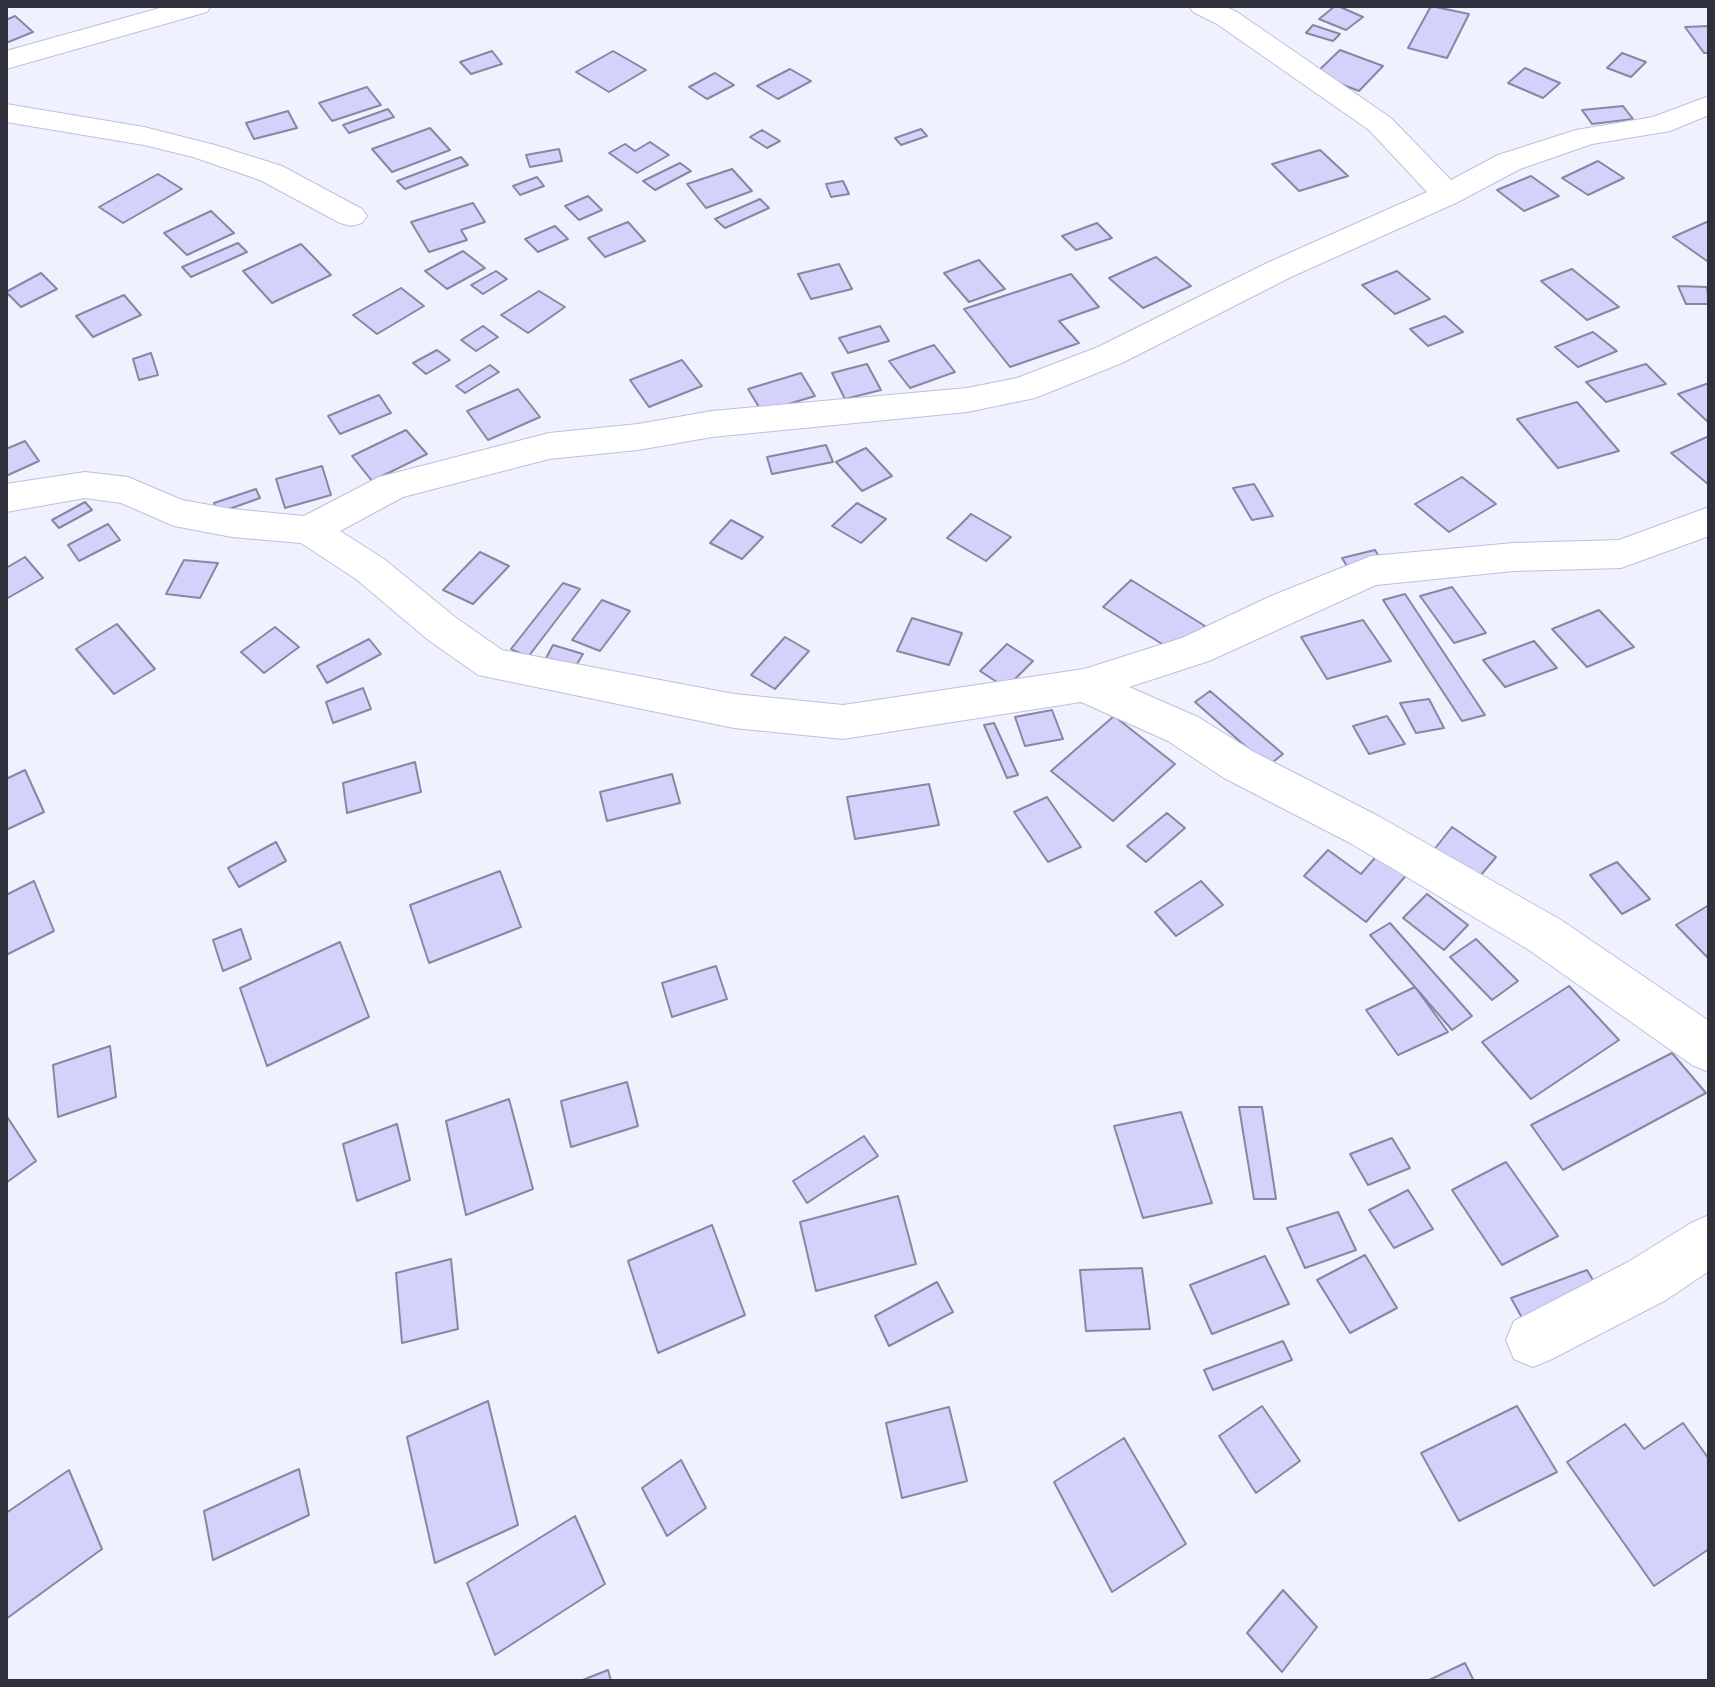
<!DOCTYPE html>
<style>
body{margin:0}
#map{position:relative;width:1715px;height:1687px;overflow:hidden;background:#f0f1fe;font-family:"Varela Round",sans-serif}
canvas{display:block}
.frame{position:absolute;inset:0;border:8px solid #30303c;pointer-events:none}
</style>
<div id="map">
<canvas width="1715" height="1687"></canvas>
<div class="frame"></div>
</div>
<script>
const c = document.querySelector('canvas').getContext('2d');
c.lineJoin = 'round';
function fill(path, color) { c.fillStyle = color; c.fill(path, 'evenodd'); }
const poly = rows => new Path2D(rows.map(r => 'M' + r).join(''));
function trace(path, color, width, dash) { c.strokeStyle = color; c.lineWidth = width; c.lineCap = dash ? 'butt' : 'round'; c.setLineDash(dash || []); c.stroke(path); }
const building = poly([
 [1335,6,1338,6,1363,17,1346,30,1319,19,1335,6],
 [1431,6,1469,14,1447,58,1408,48,1431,6],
 [15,16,33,32,6,43,6,20,15,16],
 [1313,25,1340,34,1333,41,1306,33,1313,25],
 [1709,26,1709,53,1704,53,1685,27,1709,26],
 [1340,50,1383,66,1359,91,1315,74,1340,50],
 [492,51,502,64,471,74,460,62,492,51],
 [613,51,646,70,609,92,576,72,613,51],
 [1622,53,1646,62,1631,77,1607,68,1622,53],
 [1525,68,1560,83,1543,98,1508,83,1525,68],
 [790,69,811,81,778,99,757,86,790,69],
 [715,73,734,85,707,99,689,87,715,73],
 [367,87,381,105,332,121,319,103,367,87],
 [1623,106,1633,119,1592,124,1582,110,1623,106],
 [388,109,394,117,349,133,343,125,388,109],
 [288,111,297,128,254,139,246,123,288,111],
 [430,128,450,150,392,172,372,149,430,128],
 [921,129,927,136,901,145,895,138,921,129],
 [762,130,780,141,767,148,750,137,762,130],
 [650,142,669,155,637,173,609,153,625,144,635,151,650,142],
 [559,149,562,161,530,167,526,155,559,149],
 [1320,150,1348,176,1299,191,1272,164,1320,150],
 [461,157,468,165,405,189,397,181,461,157],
 [1598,161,1624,178,1588,195,1562,178,1598,161],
 [680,163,691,171,655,190,643,181,680,163],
 [732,169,752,191,706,208,687,184,732,169],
 [158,174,182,189,123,223,99,207,158,174],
 [1531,176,1559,196,1524,211,1497,190,1531,176],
 [537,177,544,186,520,195,513,186,537,177],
 [843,181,849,194,831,197,826,184,843,181],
 [588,196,602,210,579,220,565,206,588,196],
 [760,199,769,208,725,228,715,219,760,199],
 [473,203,485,222,461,230,467,240,429,252,411,222,473,203],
 [211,211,234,233,187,255,164,233,211,211],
 [1709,221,1709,260,1707,261,1673,237,1709,221],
 [628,222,645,241,605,257,588,238,628,222],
 [1097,223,1112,238,1076,250,1062,236,1097,223],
 [555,226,568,239,538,252,525,239,555,226],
 [238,243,247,252,191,277,182,267,238,243],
 [301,244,331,275,272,303,243,271,301,244],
 [463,251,485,268,447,289,425,271,463,251],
 [1156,257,1191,286,1143,308,1109,278,1156,257],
 [979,260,1005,289,969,302,944,273,979,260],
 [839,264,852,289,811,299,798,274,839,264],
 [1572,269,1619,307,1587,320,1541,281,1572,269],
 [496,271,507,279,483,294,471,285,496,271],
 [1397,271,1430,299,1395,314,1362,285,1397,271],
 [41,273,57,289,21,307,6,292,41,273],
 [1071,274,1099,307,1059,321,1079,343,1010,367,964,309,1071,274],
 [1678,286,1707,287,1709,304,1686,304,1678,286],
 [401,288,424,306,377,334,353,315,401,288],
 [539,291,565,307,528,333,501,315,539,291],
 [124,295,141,315,93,337,76,316,124,295],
 [1445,316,1463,332,1428,346,1410,329,1445,316],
 [483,326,498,337,476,351,461,340,483,326],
 [880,326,889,341,848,353,839,338,880,326],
 [1593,332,1617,351,1578,367,1555,347,1593,332],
 [934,345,955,372,910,388,889,361,934,345],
 [437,350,450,360,426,374,413,363,437,350],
 [151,353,158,375,139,380,133,359,151,353],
 [682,360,702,386,649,407,630,380,682,360],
 [867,364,881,390,845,399,832,373,867,364],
 [1646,364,1666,384,1606,402,1586,382,1646,364],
 [490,365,499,372,465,393,456,386,490,365],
 [801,373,815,396,762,412,748,389,801,373],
 [1709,383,1709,421,1708,422,1678,394,1709,383],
 [518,389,540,417,488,440,467,411,518,389],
 [379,395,391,413,340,434,328,416,379,395],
 [1577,402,1619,451,1558,468,1517,419,1577,402],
 [406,430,427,454,372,481,352,456,406,430],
 [1709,436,1709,485,1671,453,1709,436],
 [25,441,39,461,6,476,6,449,25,441],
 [826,445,833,462,772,474,767,457,826,445],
 [866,448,892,476,862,491,836,462,866,448],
 [322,466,331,495,285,508,276,479,322,466],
 [1462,477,1496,504,1449,532,1415,504,1462,477],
 [1254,484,1273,516,1252,520,1233,488,1254,484],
 [256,489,260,498,218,513,214,503,256,489],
 [85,502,92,510,59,528,52,520,85,502],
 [857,503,886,519,861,543,832,526,857,503],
 [971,514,1011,537,986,561,947,538,971,514],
 [731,520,763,537,742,559,710,543,731,520],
 [108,524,120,540,79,561,68,545,108,524],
 [1375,550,1383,563,1350,571,1342,558,1375,550],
 [480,552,509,566,473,604,443,590,480,552],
 [25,557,43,578,6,599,6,568,25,557],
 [184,560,218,563,200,598,166,594,184,560],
 [1131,580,1205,626,1178,654,1103,607,1131,580],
 [563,583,580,589,528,657,511,649,563,583],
 [1452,587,1486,633,1454,643,1420,596,1452,587],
 [1405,594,1485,715,1462,721,1383,600,1405,594],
 [602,600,630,611,600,651,572,640,602,600],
 [1599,610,1634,647,1587,667,1552,629,1599,610],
 [912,618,962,633,949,665,897,651,912,618],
 [1363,620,1391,661,1327,679,1301,637,1363,620],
 [117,624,155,669,114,694,76,649,117,624],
 [275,627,299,647,264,673,241,652,275,627],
 [785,637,809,651,775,689,751,675,785,637],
 [369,639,381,654,327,683,317,666,369,639],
 [1534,641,1557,668,1505,687,1483,660,1534,641],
 [1007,644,1033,661,1006,688,980,671,1007,644],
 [553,645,583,654,574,669,545,660,553,645],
 [363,688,371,709,333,723,326,702,363,688],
 [1210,691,1283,754,1268,766,1195,702,1210,691],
 [1429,699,1444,728,1416,733,1400,703,1429,699],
 [1052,710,1063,739,1025,746,1015,717,1052,710],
 [1114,716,1175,764,1113,821,1051,771,1114,716],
 [1387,716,1405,744,1369,754,1353,726,1387,716],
 [994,723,1018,775,1007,778,984,725,994,723],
 [415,762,421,792,347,813,343,783,415,762],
 [25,770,44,812,6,830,6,779,25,770],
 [672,774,680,803,607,821,600,792,672,774],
 [929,784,939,825,855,839,847,797,929,784],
 [1047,797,1081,847,1048,862,1014,812,1047,797],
 [1167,813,1185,828,1146,862,1127,846,1167,813],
 [1452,827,1496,857,1476,881,1433,851,1452,827],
 [276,842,286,861,239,887,228,868,276,842],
 [1328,850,1361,874,1380,852,1409,872,1366,922,1304,876,1328,850],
 [1617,862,1650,899,1622,914,1590,875,1617,862],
 [500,871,521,927,429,963,410,905,500,871],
 [34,881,54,931,6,955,6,895,34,881],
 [1201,881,1223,905,1176,936,1155,912,1201,881],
 [1427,894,1468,925,1444,950,1403,918,1427,894],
 [1709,905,1709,959,1676,925,1709,905],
 [1390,923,1472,1016,1452,1030,1370,935,1390,923],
 [241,929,251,959,223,971,213,940,241,929],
 [1476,939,1518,981,1492,1000,1450,957,1476,939],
 [340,942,369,1017,267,1066,240,988,340,942],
 [716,966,727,999,672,1017,662,983,716,966],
 [1569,986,1619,1040,1531,1099,1482,1042,1569,986],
 [1415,987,1448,1032,1398,1055,1366,1010,1415,987],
 [110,1046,116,1097,58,1117,53,1065,110,1046],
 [1672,1053,1706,1093,1563,1170,1531,1125,1672,1053],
 [627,1082,638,1126,571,1147,561,1101,627,1082],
 [509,1099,533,1189,466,1215,446,1121,509,1099],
 [1239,1107,1262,1107,1276,1199,1254,1199,1239,1107],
 [1181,1112,1212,1203,1143,1218,1114,1126,1181,1112],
 [6,1115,36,1161,6,1183,6,1115],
 [397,1124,410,1180,357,1201,343,1144,397,1124],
 [864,1136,878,1156,807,1203,793,1181,864,1136],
 [1392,1138,1410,1168,1368,1185,1350,1154,1392,1138],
 [1506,1162,1558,1236,1502,1265,1452,1190,1506,1162],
 [1408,1190,1433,1229,1394,1248,1369,1210,1408,1190],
 [898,1196,916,1264,816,1291,800,1222,898,1196],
 [1338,1212,1356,1250,1305,1268,1287,1228,1338,1212],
 [712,1225,745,1315,658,1353,628,1261,712,1225],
 [1365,1255,1397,1308,1350,1333,1317,1280,1365,1255],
 [1265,1256,1289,1304,1212,1334,1190,1285,1265,1256],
 [451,1259,458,1329,402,1343,396,1273,451,1259],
 [1142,1268,1150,1329,1086,1331,1080,1270,1142,1268],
 [1587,1270,1603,1297,1527,1327,1511,1298,1587,1270],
 [937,1282,953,1312,889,1346,875,1316,937,1282],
 [1283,1341,1292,1360,1213,1390,1204,1370,1283,1341],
 [488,1401,518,1525,435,1563,407,1437,488,1401],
 [1262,1406,1300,1461,1256,1493,1219,1436,1262,1406],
 [1517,1406,1557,1472,1459,1521,1421,1453,1517,1406],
 [949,1407,967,1481,902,1498,886,1423,949,1407],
 [1683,1423,1709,1459,1709,1549,1654,1586,1567,1462,1625,1424,1644,1449,1683,1423],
 [1124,1438,1186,1544,1112,1592,1054,1482,1124,1438],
 [681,1460,706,1508,667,1536,642,1488,681,1460],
 [299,1469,309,1515,213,1560,204,1511,299,1469],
 [69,1470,102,1549,6,1619,6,1513,69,1470],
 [575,1516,605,1584,495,1655,467,1583,575,1516],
 [1283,1590,1317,1627,1282,1672,1247,1633,1283,1590],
 [1465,1663,1474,1681,1427,1681,1465,1663],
 [608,1670,611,1681,580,1681,608,1670]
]);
const minor = poly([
 [167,6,211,6,207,12,6,69,6,51,167,6],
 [1189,6,1224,6,1237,12,1391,118,1451,180,1498,155,1576,130,1653,117,1709,96,1709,115,1670,131,1592,144,1520,169,1458,202,1291,277,1122,363,1035,398,967,412,712,437,638,450,549,459,403,497,340,531,384,559,455,617,502,650,734,694,843,705,1084,669,1182,638,1271,596,1371,556,1514,543,1619,540,1709,507,1709,536,1621,568,1514,571,1376,585,1209,661,1129,687,1198,717,1254,752,1380,817,1561,920,1709,1021,1709,1072,1692,1065,1529,950,1350,843,1224,778,1168,741,1081,702,843,739,734,728,478,675,427,639,356,579,301,543,232,537,174,526,121,503,85,498,6,512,6,484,85,472,128,477,182,500,232,509,304,516,379,477,549,433,638,424,712,411,967,388,1017,378,1098,347,1267,263,1427,192,1369,130,1217,24,1193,12,1189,6],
 [6,104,144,127,215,145,282,166,362,209,367,216,362,223,351,226,340,223,260,180,193,157,144,145,6,122,6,104],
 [1709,1215,1709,1271,1666,1300,1552,1359,1533,1367,1514,1359,1506,1340,1514,1321,1628,1262,1691,1223,1709,1215]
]);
fill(building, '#d2d2fa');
trace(building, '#8787a4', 2);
trace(minor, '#bebfde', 2);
fill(minor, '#fff');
</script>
